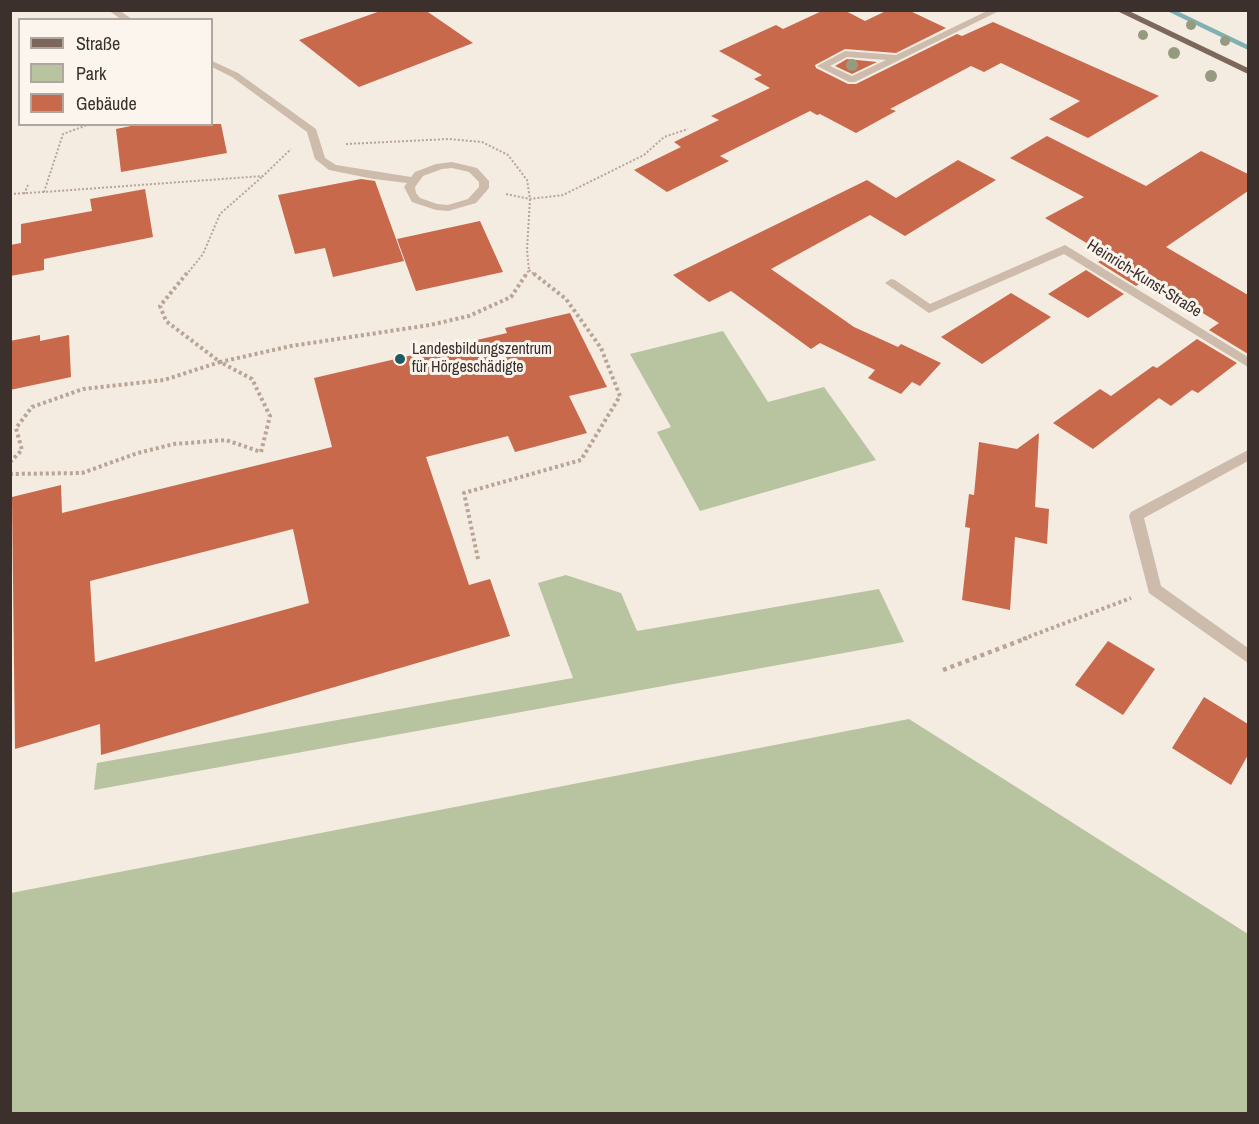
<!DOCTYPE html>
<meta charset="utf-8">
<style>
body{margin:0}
#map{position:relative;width:1259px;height:1124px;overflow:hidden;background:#f4ebe1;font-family:"Archivo Narrow",sans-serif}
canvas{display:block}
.frame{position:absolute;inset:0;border:12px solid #3b302b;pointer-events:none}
.legend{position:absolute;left:18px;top:18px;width:195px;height:108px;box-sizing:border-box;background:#fbf5ee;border:2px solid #aea6a0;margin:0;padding:8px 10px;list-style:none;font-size:18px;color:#3b302b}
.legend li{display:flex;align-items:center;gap:12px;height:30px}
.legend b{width:30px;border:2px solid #aea6a0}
</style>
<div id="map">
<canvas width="1259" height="1124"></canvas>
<div class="frame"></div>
<ul class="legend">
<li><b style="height:8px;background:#7d675c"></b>Straße</li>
<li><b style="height:16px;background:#b8c4a0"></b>Park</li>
<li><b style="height:16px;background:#c8694b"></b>Gebäude</li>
</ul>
</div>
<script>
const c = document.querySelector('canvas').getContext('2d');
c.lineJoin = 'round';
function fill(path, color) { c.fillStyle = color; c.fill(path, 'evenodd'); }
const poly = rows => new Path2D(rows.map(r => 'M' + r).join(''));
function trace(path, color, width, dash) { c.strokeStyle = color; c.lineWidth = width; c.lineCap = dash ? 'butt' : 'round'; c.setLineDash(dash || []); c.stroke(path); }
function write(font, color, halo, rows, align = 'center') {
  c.font = font + ' "Archivo Narrow",sans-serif'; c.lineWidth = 6; c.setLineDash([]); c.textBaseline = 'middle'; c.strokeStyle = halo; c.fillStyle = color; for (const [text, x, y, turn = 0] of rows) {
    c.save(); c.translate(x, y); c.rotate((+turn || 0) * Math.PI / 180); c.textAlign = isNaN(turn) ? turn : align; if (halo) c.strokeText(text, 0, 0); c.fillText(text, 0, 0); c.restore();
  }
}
const green = poly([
 [723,331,768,402,824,387,876,460,700,511,657,432,671,427,630,354],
 [566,575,621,593,637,631,879,589,904,642,94,790,97,763,573,678,538,583],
 [909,719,1248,934,1248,1113,11,1113,11,893]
]);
const stream = poly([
 [1165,10,1175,10,1248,45,1248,50,1165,10]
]);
const building = poly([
 [383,10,425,10,473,43,359,87,299,40],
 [824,10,844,10,865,21,888,10,908,10,946,28,896,53,845,49,815,65,816,68,848,84,856,84,957,34,962,36,993,22,1159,96,1088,138,1049,119,1080,101,1001,63,984,72,971,66,890,109,896,111,856,133,820,114,817,115,810,111,720,156,729,161,667,192,634,170,681,147,674,142,719,120,711,116,770,88,754,79,762,75,719,51,776,25,783,29],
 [847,59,877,62,852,74,835,66],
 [141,124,221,124,227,153,121,172,116,129],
 [1047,136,1146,186,1201,151,1248,174,1248,191,1166,247,1248,295,1248,354,1209,330,1219,323,1147,279,1136,286,1098,262,1108,256,1045,218,1084,197,1010,158],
 [958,160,996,180,905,236,870,215,771,269,854,327,898,347,901,344,941,363,920,386,912,382,901,394,868,378,875,370,820,343,811,349,731,291,709,302,673,275,867,180,896,198],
 [361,179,375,181,404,261,333,277,325,248,295,254,278,195],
 [145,189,153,237,44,259,44,270,10,276,10,245,21,243,21,224,92,211,90,199],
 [480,221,503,272,416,291,397,239],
 [1086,270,1124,294,1088,318,1048,294],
 [1011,293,1051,317,982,364,941,337],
 [570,313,607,387,569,396,587,433,515,452,508,436,426,457,469,585,490,579,510,636,101,755,100,724,15,749,12,497,61,485,62,513,332,447,314,378,507,333,505,328],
 [293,529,309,603,95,662,90,581],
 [40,335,40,341,69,335,71,377,10,390,10,341],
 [1197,339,1237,363,1198,393,1192,390,1171,406,1159,398,1093,449,1053,423,1100,389,1111,396,1153,366,1157,368],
 [1039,433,1035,507,1049,509,1047,544,1015,537,1010,610,962,600,970,528,965,527,969,494,974,495,979,442,1017,449],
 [1108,641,1155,669,1123,715,1075,685],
 [1204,697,1248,724,1248,755,1231,785,1172,748]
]);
const pathFar2 = poly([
 [90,124,63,134,44,192,263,176,291,149],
 [346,144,449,139,482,142,508,155,527,180,530,199,527,250,529,270,526,275],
 [10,194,44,192],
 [24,194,28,185],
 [506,194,530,199,563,195,644,155,664,137,688,129],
 [529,270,535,275],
 [186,275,203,254,220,214,263,176]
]);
const pathFar1 = poly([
 [187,273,160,306,166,321,220,362,291,346,430,325,469,316,511,297,527,273],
 [10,462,22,450,16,428,32,407,83,389,164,380,220,362,252,379,270,416,261,452,226,440,174,444,138,453,82,473,10,474],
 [478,559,464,493,581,460,620,396,601,348,566,299,533,273],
 [1023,639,1131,598]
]);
const path = poly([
 [943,670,1027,638]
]);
const minor = poly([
 [108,10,119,10,133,20,122,20,108,10],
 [989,10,1001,10,855,82,849,82,817,66,845,51,896,55,989,10],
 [847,57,886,60,852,76,830,66,847,57],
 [212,61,238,73,316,129,325,158,336,165,411,177,415,172,436,164,452,162,477,168,489,181,489,188,476,203,448,211,436,210,412,202,404,187,407,183,374,179,329,170,315,159,307,132,232,77,212,67,212,61],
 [452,168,469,172,479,182,479,187,468,199,448,205,437,204,420,198,416,193,415,187,423,176,442,169,452,168],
 [1065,245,1248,357,1248,367,1064,254,929,313,885,283,891,279,895,280,930,304,1065,245],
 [1248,450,1248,461,1144,518,1161,586,1248,648,1248,663,1149,593,1129,516,1131,512,1248,450]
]);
const major = poly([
 [1115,10,1127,10,1248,68,1248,74,1115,10]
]);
const trees = [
 [1191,25,5],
 [1143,35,5],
 [1225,41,5],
 [1174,53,6],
 [852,65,6],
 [1211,76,6]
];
const markers = [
 [400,359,6,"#1f5a5e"]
];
const streetNames = [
 ["Heinrich-Kunst-Straße",1144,279,32]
];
const poiNames = [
 ["Landesbildungszentrum",412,350],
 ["für Hörgeschädigte",412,368]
];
fill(green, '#b8c4a0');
fill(stream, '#7fb0b2');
fill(building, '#c8694b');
trace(pathFar2, '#b9a596', 2, [2, 2]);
trace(pathFar1, '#b9a596', 4, [3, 3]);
trace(path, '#b9a596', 4.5, [4, 4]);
fill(minor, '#cdbbac');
fill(major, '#7d675c');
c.fillStyle = '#969b7f';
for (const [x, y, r] of trees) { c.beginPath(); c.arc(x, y, r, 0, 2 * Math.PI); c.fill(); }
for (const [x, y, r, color] of markers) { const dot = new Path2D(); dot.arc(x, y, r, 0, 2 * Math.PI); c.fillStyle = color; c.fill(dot); trace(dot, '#fbf5ee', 2); }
write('16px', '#3b302b', '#fbf5ee', streetNames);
write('16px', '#3b302b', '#fbf5ee', poiNames, 'left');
</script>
